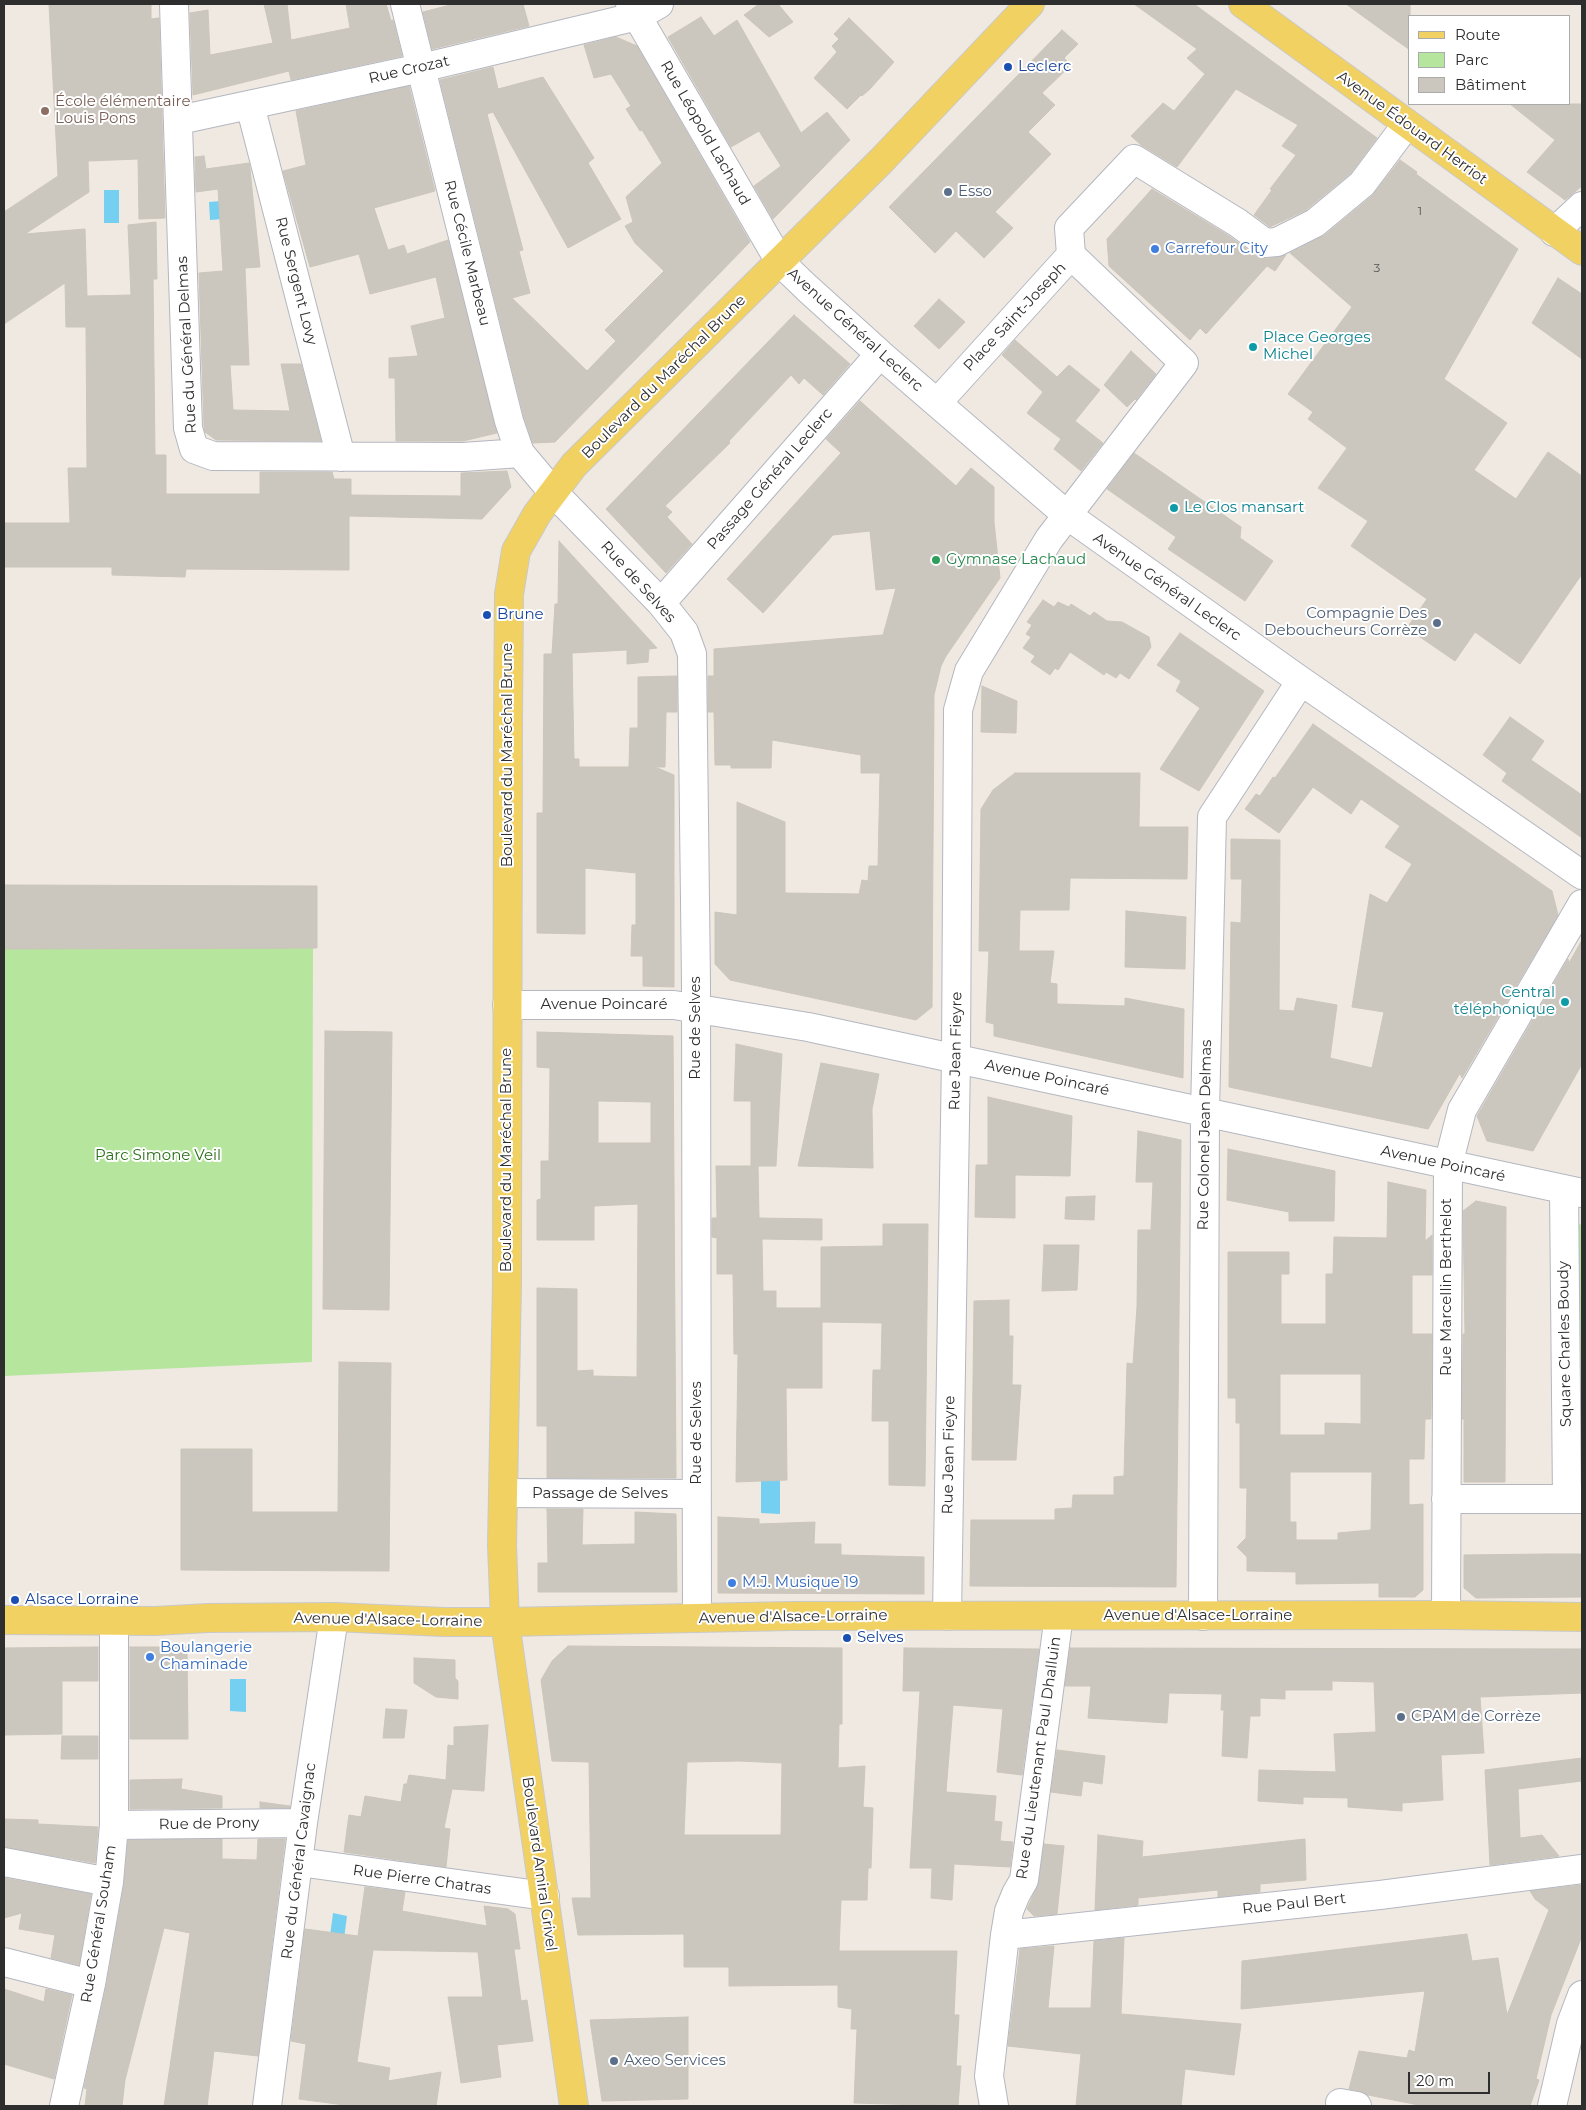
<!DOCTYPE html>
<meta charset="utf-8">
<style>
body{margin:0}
#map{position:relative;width:1586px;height:2110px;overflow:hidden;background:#efe9e1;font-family:Montserrat,sans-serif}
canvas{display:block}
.frame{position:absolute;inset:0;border:5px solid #2e2e2e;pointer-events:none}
.legend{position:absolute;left:1408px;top:15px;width:162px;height:90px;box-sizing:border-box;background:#fff;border:1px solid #ababab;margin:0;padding:6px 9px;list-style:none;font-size:15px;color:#2e2e2e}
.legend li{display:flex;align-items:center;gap:10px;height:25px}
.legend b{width:25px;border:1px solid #ababab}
.scale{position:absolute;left:1408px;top:2072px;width:82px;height:22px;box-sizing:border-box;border:2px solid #2e2e2e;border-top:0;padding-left:6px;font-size:15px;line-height:18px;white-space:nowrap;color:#2e2e2e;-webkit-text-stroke:4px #fff;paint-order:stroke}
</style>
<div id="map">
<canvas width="1586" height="2110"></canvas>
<div class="frame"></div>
<ul class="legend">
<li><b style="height:6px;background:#f2d163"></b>Route</li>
<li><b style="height:14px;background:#b6e59e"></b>Parc</li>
<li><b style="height:14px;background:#cbc7bf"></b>Bâtiment</li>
</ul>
<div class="scale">20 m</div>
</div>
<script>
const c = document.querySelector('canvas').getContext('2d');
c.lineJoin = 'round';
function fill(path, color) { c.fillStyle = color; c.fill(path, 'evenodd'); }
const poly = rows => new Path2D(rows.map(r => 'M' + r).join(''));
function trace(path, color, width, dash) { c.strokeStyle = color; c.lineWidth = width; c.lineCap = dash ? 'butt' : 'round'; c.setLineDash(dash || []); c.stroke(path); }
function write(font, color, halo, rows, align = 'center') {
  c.font = font + ' Montserrat,sans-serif'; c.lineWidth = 4; c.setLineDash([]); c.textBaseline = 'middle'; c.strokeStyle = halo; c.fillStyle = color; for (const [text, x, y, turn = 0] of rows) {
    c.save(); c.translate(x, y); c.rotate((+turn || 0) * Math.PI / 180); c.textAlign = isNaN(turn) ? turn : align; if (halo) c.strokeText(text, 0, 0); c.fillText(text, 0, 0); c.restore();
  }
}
const green = poly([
 [313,945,312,1362,4,1376,4,947],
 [1579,1224,1582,1225,1582,1481,1580,1481]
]);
const water = poly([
 [104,190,119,190,119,223,104,223],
 [246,199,248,217,210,220,209,202],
 [761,1478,780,1478,780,1514,761,1513],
 [230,1679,246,1679,246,1712,230,1711],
 [333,1913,347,1916,343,1946,329,1944]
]);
const building = poly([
 [49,4,151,4,151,19,159,18,165,218,139,219,138,159,88,161,89,192,25,234,85,229,87,296,131,295,128,225,156,222,157,279,153,279,155,455,166,455,166,494,260,494,260,472,332,472,334,479,351,479,351,495,461,496,461,473,507,471,511,487,482,519,349,516,349,570,186,569,185,577,112,575,112,567,4,567,4,523,70,523,68,468,87,468,86,327,66,327,65,283,4,324,4,212,58,176,49,4],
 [264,4,287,4,291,40,350,28,346,4,386,4,391,21,393,20,402,56,291,80,289,71,193,95,190,13,208,10,210,55,273,43,264,4],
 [454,4,523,4,529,26,432,49,423,12,454,4],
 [759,4,778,4,793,22,769,37,744,15,759,4],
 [1134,4,1194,4,1377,138,1351,173,1306,210,1270,227,1254,215,1272,190,1270,189,1296,155,1282,146,1298,125,1236,89,1177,167,1141,145,1131,136,1163,103,1174,111,1205,74,1187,58,1197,49,1134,4],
 [1346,4,1410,4,1410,50,1386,33,1346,4],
 [701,17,714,36,737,20,801,133,827,112,850,140,773,219,754,186,781,166,759,131,731,147,668,37,701,17],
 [849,18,894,62,870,89,862,96,861,95,847,109,814,78,837,52,832,46,839,39,834,34,849,18],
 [1062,30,1078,44,1064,58,1071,65,1042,93,1055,105,1028,132,1051,154,995,212,1013,228,984,258,956,231,935,253,889,207,1062,30],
 [616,37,637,46,750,242,555,442,533,443,524,417,440,80,493,67,498,89,543,77,594,158,588,163,621,219,568,248,493,112,487,114,523,250,519,251,530,293,512,298,587,371,616,341,605,330,664,271,635,243,625,226,633,222,626,197,662,163,642,130,640,131,626,109,631,106,611,74,594,78,584,45,616,37],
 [409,86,435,191,374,208,388,250,404,245,407,254,448,240,497,433,463,441,396,441,395,378,389,378,389,358,418,356,411,326,445,318,436,277,370,294,359,254,310,267,283,171,306,165,296,111,409,86],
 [1510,104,1582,104,1582,186,1565,200,1527,172,1555,140,1510,104],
 [204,156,206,169,249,163,250,169,260,267,245,268,249,365,230,365,233,410,290,411,281,364,301,364,321,441,216,440,205,432,204,426,199,273,223,271,218,189,196,192,195,157,204,156],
 [1400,160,1417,172,1416,174,1518,249,1444,379,1507,423,1474,470,1516,499,1548,452,1582,476,1582,574,1520,664,1475,632,1455,661,1407,628,1427,599,1351,546,1368,521,1318,488,1347,448,1308,419,1313,412,1288,394,1352,307,1290,253,1325,235,1372,196,1400,160],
 [1152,189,1229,236,1256,256,1266,259,1286,255,1275,271,1267,266,1206,334,1200,328,1190,340,1109,266,1107,239,1152,189],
 [1558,278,1582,294,1582,359,1532,323,1558,278],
 [939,299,965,322,939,349,914,326,939,299],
 [794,315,850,364,823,395,804,378,799,384,791,375,729,441,730,443,665,506,672,512,667,517,692,544,666,573,606,509,794,315],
 [1015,340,1057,377,1069,365,1100,390,1075,421,1103,443,1081,471,1054,449,1061,439,1027,413,1043,392,1002,355,1015,340],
 [1131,351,1156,374,1136,400,1135,399,1127,407,1104,385,1131,351],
 [860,401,956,486,971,468,994,487,994,522,1000,578,946,656,941,666,934,695,932,1007,916,1020,730,980,715,964,715,912,737,915,737,802,785,822,785,893,859,894,862,880,868,881,869,866,878,866,880,773,861,773,861,755,772,740,771,768,731,768,731,765,715,765,714,712,708,712,708,676,714,676,714,649,883,635,896,588,876,590,870,531,833,535,763,613,727,579,841,453,826,439,860,401],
 [1134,453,1241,527,1240,538,1273,561,1245,601,1168,549,1176,537,1107,489,1134,453],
 [559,541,657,648,649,649,648,662,627,664,627,650,572,653,574,759,579,759,579,767,629,767,630,728,638,728,638,677,677,676,677,712,666,712,665,767,655,767,674,775,674,987,643,986,643,956,631,956,632,925,636,925,636,873,585,868,585,934,537,933,537,813,543,813,544,654,552,654,555,604,558,604,559,541],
 [1043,600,1054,607,1058,602,1069,607,1071,604,1090,616,1094,612,1107,621,1122,622,1149,637,1151,647,1129,679,1120,673,1116,678,1106,672,1104,675,1070,652,1058,670,1055,668,1050,675,1031,662,1035,656,1023,648,1031,637,1026,634,1032,625,1027,622,1043,600],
 [1180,633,1264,691,1199,791,1160,769,1200,708,1176,691,1181,681,1157,665,1180,633],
 [982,686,1017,701,1016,733,981,732,982,686],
 [1510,717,1544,741,1531,760,1582,795,1582,838,1502,781,1507,773,1483,755,1510,717],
 [1313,724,1552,891,1558,915,1462,1078,1460,1073,1428,1129,1229,1087,1231,922,1241,923,1242,879,1231,879,1231,839,1280,840,1279,1010,1294,1011,1297,998,1337,1005,1330,1058,1372,1068,1384,1012,1352,1007,1370,894,1387,903,1412,864,1385,847,1400,826,1361,799,1351,814,1313,787,1279,833,1245,809,1256,794,1260,796,1273,777,1275,778,1313,724],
 [1015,773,1140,773,1139,827,1188,827,1187,879,1070,878,1069,910,1020,910,1019,951,1054,951,1050,983,1057,984,1057,1004,1125,1006,1125,998,1184,1009,1183,1078,994,1036,994,1024,986,1022,989,951,979,951,981,809,993,790,1015,773],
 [4,885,317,886,317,948,4,949,4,885],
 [1126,911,1186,917,1185,969,1125,967,1126,911],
 [1582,940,1582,1064,1533,1151,1487,1141,1477,1116,1568,959,1569,963,1582,940],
 [325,1031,392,1032,389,1310,323,1309,325,1031],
 [537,1032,673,1036,676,1478,547,1478,547,1426,537,1426,537,1288,577,1289,577,1371,593,1370,593,1376,637,1377,638,1204,594,1206,594,1240,537,1240,537,1200,541,1199,541,1161,549,1161,550,1068,537,1067,537,1032],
 [598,1101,651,1102,651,1143,598,1143,598,1101],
 [736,1044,782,1054,776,1166,758,1166,759,1218,822,1219,822,1240,762,1239,763,1291,776,1291,776,1308,821,1308,821,1247,883,1246,883,1224,928,1224,925,1486,889,1485,889,1421,872,1421,873,1370,881,1370,882,1323,822,1322,822,1388,786,1388,787,1480,736,1482,738,1354,734,1354,733,1274,717,1274,717,1238,712,1237,712,1218,717,1218,716,1166,751,1166,751,1101,734,1101,736,1044],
 [821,1063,879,1074,872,1109,873,1168,798,1166,821,1063],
 [988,1097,1072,1116,1070,1176,1015,1175,1015,1218,975,1217,976,1165,988,1165,988,1097],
 [1138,1131,1181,1140,1176,1587,970,1586,971,1520,1055,1520,1055,1509,1072,1508,1073,1495,1114,1495,1114,1477,1124,1476,1127,1363,1133,1364,1137,1307,1138,1230,1151,1230,1153,1182,1136,1182,1138,1131],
 [1228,1149,1335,1171,1334,1221,1289,1221,1289,1212,1227,1200,1228,1149],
 [1388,1182,1426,1190,1425,1241,1432,1235,1432,1275,1412,1275,1412,1334,1432,1334,1431,1419,1425,1419,1424,1459,1409,1459,1409,1505,1423,1504,1423,1590,1415,1597,1379,1597,1379,1583,1296,1584,1296,1572,1247,1571,1247,1557,1237,1547,1246,1538,1247,1488,1240,1488,1240,1423,1236,1423,1236,1398,1228,1398,1228,1252,1289,1252,1289,1274,1281,1274,1281,1324,1326,1324,1326,1274,1333,1274,1334,1237,1387,1238,1388,1182],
 [1280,1374,1361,1374,1361,1424,1325,1423,1325,1435,1280,1435,1280,1374],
 [1290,1472,1372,1472,1371,1530,1338,1533,1338,1540,1296,1540,1296,1522,1290,1522,1290,1472],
 [1095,1196,1094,1220,1065,1219,1066,1197,1095,1196],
 [1476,1201,1506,1207,1505,1482,1464,1482,1464,1419,1462,1419,1463,1334,1465,1334,1463,1211,1476,1201],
 [1044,1245,1079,1245,1077,1290,1042,1291,1044,1245],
 [1009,1300,1009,1336,1013,1336,1012,1385,1021,1385,1016,1460,972,1460,974,1301,1009,1300],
 [339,1362,391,1363,389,1571,181,1570,181,1449,252,1449,252,1512,338,1512,339,1362],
 [547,1509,583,1509,582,1545,635,1544,635,1512,676,1514,677,1592,538,1592,538,1563,548,1563,547,1509],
 [718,1517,759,1519,759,1524,815,1522,814,1544,841,1544,841,1555,924,1557,924,1594,718,1593,718,1517],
 [1547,1554,1582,1554,1582,1597,1476,1598,1464,1588,1464,1555,1547,1554],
 [568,1646,842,1648,842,1724,839,1724,838,1768,865,1766,863,1807,873,1808,871,1868,868,1868,867,1900,841,1900,839,1951,957,1951,954,2015,959,2015,956,2066,961,2066,958,2106,854,2103,857,2029,851,2029,852,2009,838,2007,838,1985,729,1986,729,1967,684,1967,684,1934,578,1935,572,1898,591,1898,589,1762,552,1761,541,1680,552,1661,568,1646],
 [739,1761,782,1763,781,1835,684,1835,687,1762,739,1761],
 [98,1647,98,1681,62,1681,62,1734,4,1735,4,1648,98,1647],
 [130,1647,187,1647,188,1739,130,1739,130,1647],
 [904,1648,1039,1649,1022,1775,997,1772,1003,1709,953,1705,946,1792,996,1796,994,1821,1002,1822,1000,1841,1013,1842,1010,1867,954,1864,952,1900,931,1898,932,1868,910,1868,920,1691,903,1691,904,1648],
 [1070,1648,1582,1649,1582,1693,1480,1697,1484,1753,1441,1755,1443,1800,1402,1803,1402,1811,1348,1807,1348,1798,1303,1797,1303,1804,1258,1801,1259,1770,1336,1772,1334,1734,1376,1732,1374,1682,1332,1681,1332,1690,1285,1690,1285,1699,1260,1698,1260,1716,1250,1716,1247,1758,1222,1756,1224,1710,1221,1710,1222,1694,1169,1693,1167,1723,1088,1718,1091,1686,1065,1686,1070,1648],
 [414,1658,455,1660,455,1678,458,1681,458,1699,436,1697,414,1683,414,1658],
 [386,1709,407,1710,404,1738,383,1738,386,1709],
 [488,1725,484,1791,452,1789,444,1828,450,1829,446,1867,344,1852,349,1815,361,1817,365,1796,401,1802,404,1784,407,1784,409,1775,446,1780,448,1745,454,1746,454,1727,488,1725],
 [62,1736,98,1736,98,1759,61,1759,62,1736],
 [1057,1750,1105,1756,1102,1784,1083,1781,1081,1796,1051,1792,1057,1750],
 [1582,1758,1582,1781,1518,1789,1520,1838,1542,1835,1559,1856,1490,1865,1485,1770,1582,1758],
 [182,1779,181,1789,222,1796,222,1808,130,1809,130,1780,182,1779],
 [260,1802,290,1806,290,1808,260,1808,260,1802],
 [4,1819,38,1820,38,1824,98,1827,95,1863,4,1847,4,1819],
 [1098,1835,1143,1841,1142,1857,1305,1839,1306,1880,1260,1884,1260,1892,1218,1897,1218,1890,1138,1898,1138,1905,1095,1910,1098,1835],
 [222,1839,222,1859,257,1860,258,1839,285,1839,258,2056,214,2051,207,2106,164,2106,190,1933,164,1928,125,2080,122,2106,85,2106,87,2089,84,2088,106,1987,124,1885,128,1840,222,1839],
 [1044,1844,1064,1846,1057,1914,1034,1916,1027,1909,1039,1882,1044,1844],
 [4,1878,91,1894,79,1965,51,1958,55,1935,19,1929,22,1913,4,1918,4,1878],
 [1582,1885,1582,1936,1551,2015,1536,2079,1539,2080,1530,2106,1424,2106,1368,2095,1360,2091,1349,2089,1359,2051,1407,2058,1409,2050,1415,2052,1425,1991,1241,2009,1242,1961,1467,1934,1472,1961,1498,1958,1507,2015,1549,1910,1535,1899,1530,1891,1582,1885],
 [365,1887,405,1892,402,1911,487,1926,484,1906,508,1909,515,1914,520,1949,514,1949,521,2001,527,2000,533,2041,497,2045,501,2077,461,2083,448,1997,483,1997,478,1952,373,1950,357,2062,390,2068,388,2081,441,2072,436,2106,352,2106,299,2099,306,2044,291,2041,305,1929,358,1936,365,1887],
 [1124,1938,1121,2014,1241,2024,1234,2075,1185,2069,1181,2106,1076,2106,1081,2054,1008,2046,1020,1949,1054,1946,1048,2008,1091,2008,1094,1941,1124,1938],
 [4,1989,44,2002,46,1989,72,1995,54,2079,4,2064,4,1989],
 [688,2017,688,2099,602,2101,590,2020,688,2017]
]);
const minor = poly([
 [174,4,188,428,194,449,213,456,463,457,520,453],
 [405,4,509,421,520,453,552,491,661,603,684,632,692,654,696,984,697,1617],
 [630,4,780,262,807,288,880,354,1067,515,1301,681,1582,875],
 [250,105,341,457],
 [179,120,421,68,638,16,659,4],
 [1554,232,1582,206],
 [937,403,1071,255,1069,228,1134,159,1238,223,1265,243,1277,242,1315,223,1362,184,1407,124],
 [661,603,880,354],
 [507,1005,674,1005,808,1027,1582,1193],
 [1564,1190,1567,1499],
 [503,1493,697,1494],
 [1446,1499,1582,1499],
 [1446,1615,1448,1165,1462,1110,1582,904],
 [947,1616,956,1058,958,710,969,671,1049,539,1184,363,1071,255],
 [1203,1616,1205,1112,1212,817,1301,681],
 [114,1825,303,1823],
 [4,1862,109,1882],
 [299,1862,545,1896],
 [1005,1935,1380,1895,1582,1869],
 [4,1962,91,1984],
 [1340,2103,1357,2106],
 [64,2106,91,1984,109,1882,114,1825,114,1620],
 [267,2106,303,1823,334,1617],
 [994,2106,989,2076,1005,1935,1009,1911,1016,1894,1024,1880,1057,1630,1056,1616],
 [1552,2106,1571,2024,1582,1995]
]);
const major = poly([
 [1243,4,1582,251],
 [4,1620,155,1621,208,1618,334,1617,444,1622,505,1622,791,1616,1446,1615,1582,1617],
 [574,2106,505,1622,502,1545,507,1283,508,720,509,594,516,551,537,514,574,465,881,161,1030,4]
]);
const markers = [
 [1008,67,5,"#1a4fb4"],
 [45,111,5,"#8d6e63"],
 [948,192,5,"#5c6f8a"],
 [1155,249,5,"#3f7fe0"],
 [1253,347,5,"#0f9aa8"],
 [1174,508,5,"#0f9aa8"],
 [936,560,5,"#2e9e5b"],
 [487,615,5,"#1a4fb4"],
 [1437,623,5,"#5c6f8a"],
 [1565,1002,5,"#0f9aa8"],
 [732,1583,5,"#3f7fe0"],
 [15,1600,5,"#1a4fb4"],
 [847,1638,5,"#1a4fb4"],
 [150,1657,5,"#3f7fe0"],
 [1401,1717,5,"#5c6f8a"],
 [614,2061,5,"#5c6f8a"]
];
const numberNames = [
 ["1",1420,211],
 ["3",1377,268]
];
const transitNames = [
 ["Leclerc",1018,67],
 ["Brune",497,615],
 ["Alsace Lorraine",25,1600],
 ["Selves",857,1638]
];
const streetNames = [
 ["Rue Crozat",409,70,-13],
 ["Avenue Édouard Herriot",1412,128,36],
 ["Rue Léopold Lachaud",705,133,60],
 ["Rue Cécile Marbeau",467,253,76],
 ["Rue Sergent Lovy",296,281,76],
 ["Place Saint-Joseph",1015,317,-47],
 ["Avenue Général Leclerc",855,330,42],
 ["Rue du Général Delmas",187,345,-93],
 ["Boulevard du Maréchal Brune",664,377,-45],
 ["Passage Général Leclerc",770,479,-49],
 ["Rue de Selves",638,582,48],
 ["Avenue Général Leclerc",1167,587,35],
 ["Boulevard du Maréchal Brune",508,755,-90],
 ["Avenue Poincaré",604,1005],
 ["Rue de Selves",696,1028,-90],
 ["Rue Jean Fieyre",956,1051,-89],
 ["Avenue Poincaré",1047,1078,12],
 ["Rue Colonel Jean Delmas",1205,1135,-89],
 ["Boulevard du Maréchal Brune",507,1160,-90],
 ["Avenue Poincaré",1443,1164,12],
 ["Rue Marcellin Berthelot",1447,1287,-90],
 ["Square Charles Boudy",1565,1344,-91],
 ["Rue de Selves",697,1433,-90],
 ["Rue Jean Fieyre",949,1455,-89],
 ["Passage de Selves",600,1494],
 ["Avenue d'Alsace-Lorraine",1198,1616],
 ["Avenue d'Alsace-Lorraine",793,1617,-1],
 ["Avenue d'Alsace-Lorraine",388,1620,1],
 ["Rue du Lieutenant Paul Dhalluin",1039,1758,-82],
 ["Rue de Prony",209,1824,-1],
 ["Rue du Général Cavaignac",299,1861,-83],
 ["Boulevard Amiral Grivel",539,1864,82],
 ["Rue Pierre Chatras",422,1880,8],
 ["Rue Paul Bert",1294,1904,-6],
 ["Rue Général Souham",99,1924,-81]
];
const educationNames = [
 ["École élémentaire",55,102],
 ["Louis Pons",55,119]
];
const serviceNames = [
 ["Esso",958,192],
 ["Compagnie Des",1427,614,"right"],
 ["Deboucheurs Corrèze",1427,631,"right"],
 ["CPAM de Corrèze",1411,1717],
 ["Axeo Services",624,2061]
];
const shopNames = [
 ["Carrefour City",1165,249],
 ["M.J. Musique 19",742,1583],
 ["Boulangerie",160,1648],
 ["Chaminade",160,1665]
];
const cultureNames = [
 ["Place Georges",1263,338],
 ["Michel",1263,355],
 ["Le Clos mansart",1184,508],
 ["Central",1555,993,"right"],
 ["téléphonique",1555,1010,"right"]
];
const leisureNames = [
 ["Gymnase Lachaud",946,560]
];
const parkNames = [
 ["Parc Simone Veil",158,1156]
];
fill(green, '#b6e59e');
fill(water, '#75cff0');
fill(building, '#cbc7bf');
trace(building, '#cbc5ba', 1);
trace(minor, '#b4b7c1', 30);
trace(major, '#c9c9c9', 30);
trace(minor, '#fff', 28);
trace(major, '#f2d163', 28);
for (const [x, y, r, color] of markers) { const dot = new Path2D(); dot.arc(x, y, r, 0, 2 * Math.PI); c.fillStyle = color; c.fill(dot); trace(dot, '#fff', 2); }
write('12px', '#555452', null, numberNames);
write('15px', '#164399', '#fff', transitNames, 'left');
write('15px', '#2e2e2e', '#fff', streetNames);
write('15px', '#785e54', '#fff', educationNames, 'left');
write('15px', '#4e5e75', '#fff', serviceNames, 'left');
write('15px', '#366cbe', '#fff', shopNames, 'left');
write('15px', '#0d838f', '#fff', cultureNames, 'left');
write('15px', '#27864d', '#fff', leisureNames, 'left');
write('15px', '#2c6e1b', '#fff', parkNames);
</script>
